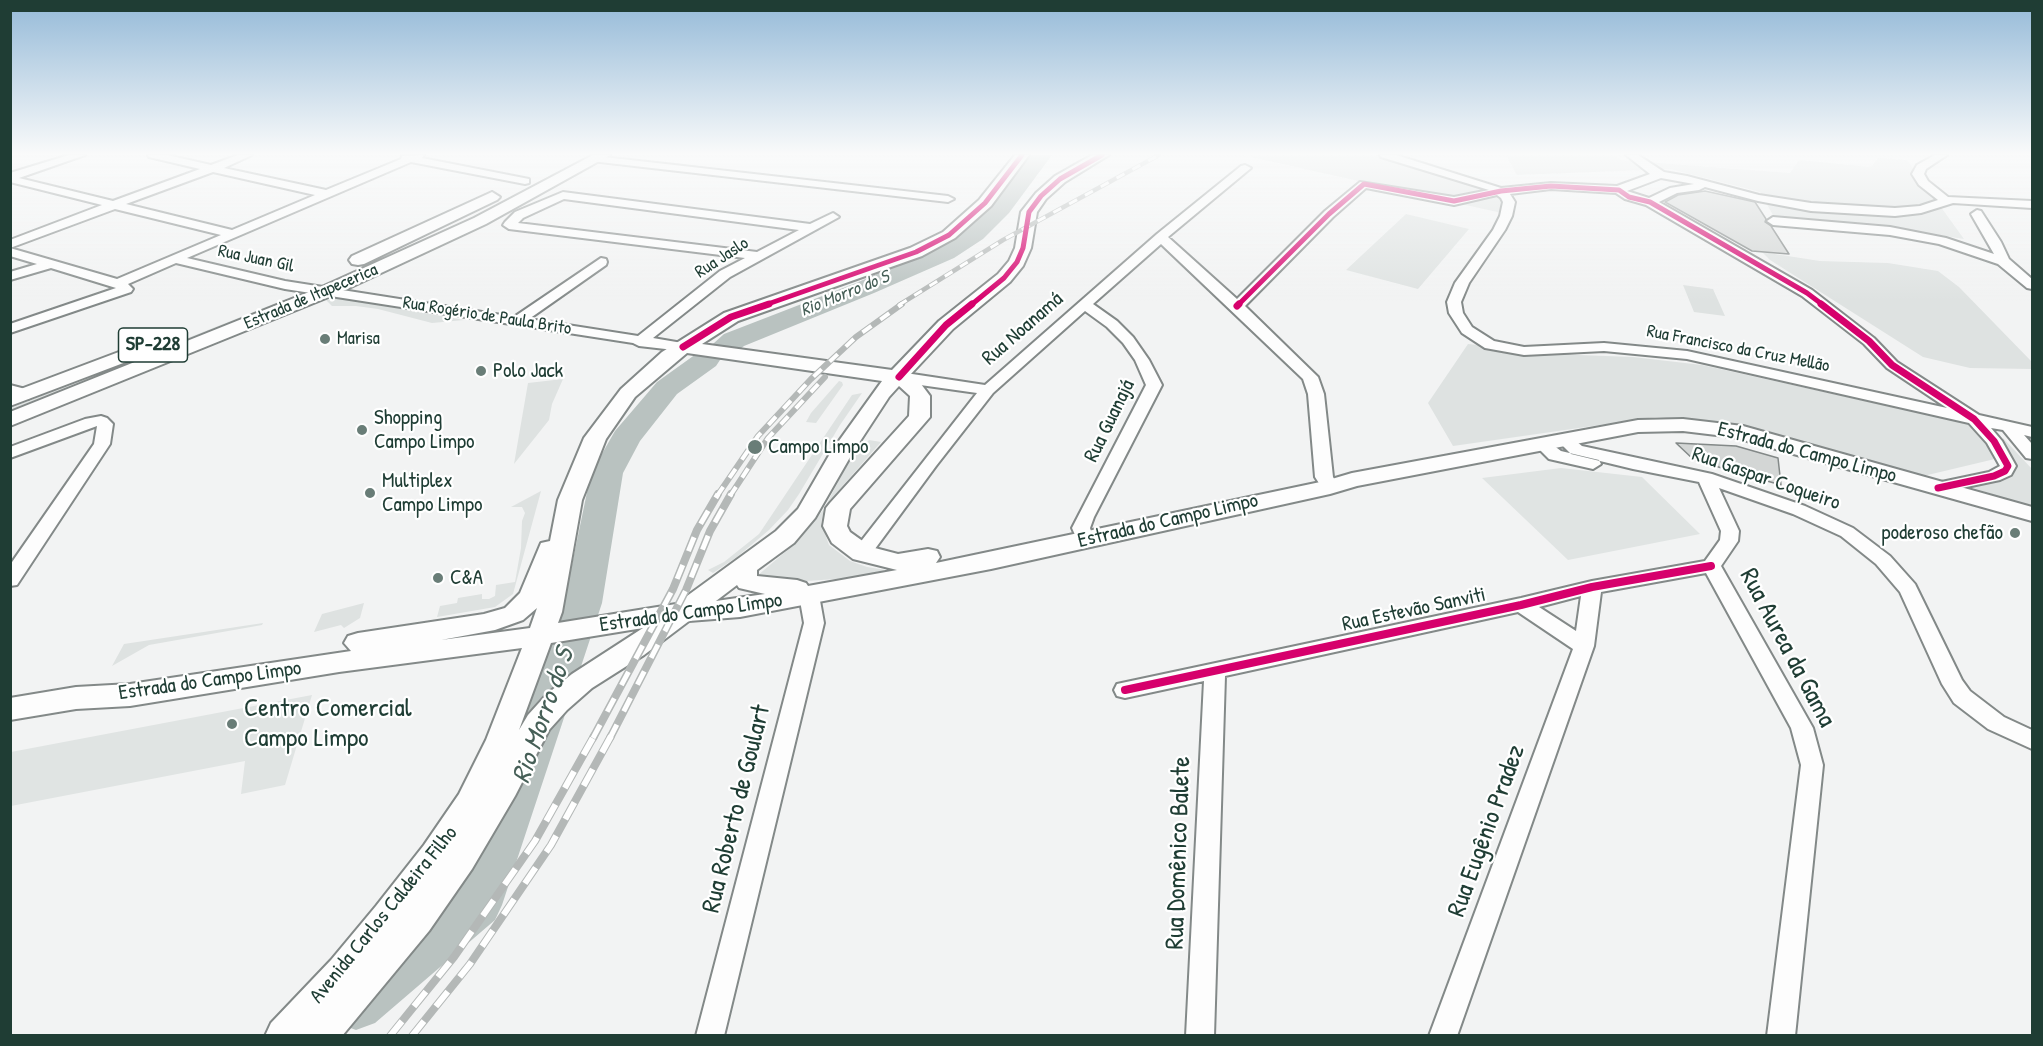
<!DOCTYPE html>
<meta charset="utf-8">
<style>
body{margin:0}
#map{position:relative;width:2043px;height:1046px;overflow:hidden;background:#f2f3f3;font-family:"Patrick Hand",sans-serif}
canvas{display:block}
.frame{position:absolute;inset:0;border:12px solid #1f3d34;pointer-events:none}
</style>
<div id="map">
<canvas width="2043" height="1046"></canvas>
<div class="frame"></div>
</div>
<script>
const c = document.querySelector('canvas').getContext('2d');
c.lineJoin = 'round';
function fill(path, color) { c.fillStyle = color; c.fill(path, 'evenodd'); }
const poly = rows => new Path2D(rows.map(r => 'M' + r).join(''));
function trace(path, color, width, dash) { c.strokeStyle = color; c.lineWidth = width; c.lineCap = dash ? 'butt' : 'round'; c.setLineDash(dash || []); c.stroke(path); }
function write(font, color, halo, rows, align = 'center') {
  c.font = font + ' "Patrick Hand",sans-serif'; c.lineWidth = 4.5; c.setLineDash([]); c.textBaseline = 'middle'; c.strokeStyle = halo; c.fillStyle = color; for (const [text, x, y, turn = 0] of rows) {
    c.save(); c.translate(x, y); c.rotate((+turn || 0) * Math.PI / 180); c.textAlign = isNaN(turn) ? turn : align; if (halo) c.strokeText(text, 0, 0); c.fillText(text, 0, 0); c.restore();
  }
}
const built = poly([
 [1561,468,1642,477,1700,534,1568,560,1482,478],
 [312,695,285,785,241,794,245,761,11,806,11,752]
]);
const green = poly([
 [1242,155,1376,155,1501,191,1506,214],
 [1506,155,1616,155,1620,160,1790,173,1799,160,1871,167,1878,158,1907,160,1964,239,1900,229,1774,217,1760,192,1670,169,1517,175],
 [1406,214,1469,229,1418,289,1346,270],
 [1762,252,1820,261,1888,263,1938,271,1959,287,2032,362,2032,369,1970,368,1923,357,1770,260],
 [1683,285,1713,289,1725,316,1694,312],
 [333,298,341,298,464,320,432,323,378,309,356,306,332,306,326,300],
 [286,299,289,301,11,412,11,408],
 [1468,344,1578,355,1633,357,1702,365,1974,425,1999,458,1915,478,1708,422,1656,417,1453,446,1428,403],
 [563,379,552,404,549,420,514,464,528,383],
 [839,381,842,382,843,385,816,423,806,422,811,413],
 [862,393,840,425,799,494,788,510,769,530,737,557,713,573,708,570,724,562,759,534,852,395],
 [2003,438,2032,469,2032,507,1967,486,2007,475,2002,451],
 [869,440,881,442,826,505,848,463],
 [541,491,513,594,495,607,437,617,440,606,457,603,458,598,482,594,482,599,489,599,495,596,496,585,515,582,521,548,522,521,525,513,522,507,511,507],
 [824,509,821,523,829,545,850,561,867,567,886,570,850,578,807,581,784,582,757,576,798,541],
 [364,603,360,618,344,628,341,625,314,632,322,614],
 [263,623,262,625,149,645,112,666,124,644]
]);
const river = poly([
 [1031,155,1052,155,1009,213,983,239,954,258,874,293,744,346,728,358,720,360,716,366,677,394,640,441,623,473,602,603,502,905,495,920,375,1023,356,1030,337,1023,330,1005,337,987,459,891,564,603,591,473,615,431,657,382,696,354,704,352,724,334,856,283,936,248,967,229,993,203,1031,155]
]);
const building = poly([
 [1705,191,1755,202,1766,219,1765,222,1771,226,1789,254,1752,251,1665,202,1678,195,1705,191],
 [1676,443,1736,446,1778,458,1781,485,1694,460,1676,443]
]);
const minor = poly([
 [69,155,85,155,19,178,113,201,200,169,149,157,148,155,167,155,211,165,238,155,252,155,224,168,326,190,401,159,402,156,424,155,422,158,529,179,529,183,525,184,411,162,187,258,285,281,514,317,601,258,606,259,607,262,606,265,529,319,638,336,720,271,745,258,509,229,503,225,505,222,515,212,563,192,810,224,833,213,839,217,730,277,653,338,688,344,690,347,688,350,683,351,639,346,633,343,285,289,176,263,128,284,133,289,131,292,10,333,10,324,116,288,51,268,10,280,10,272,37,264,10,256,10,248,117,279,221,235,115,209,10,248,10,240,102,205,10,182,10,173,69,155],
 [213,172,315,195,232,230,126,204,213,172],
 [564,199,799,230,757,252,518,223,523,218,564,199],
 [1380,155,1396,155,1501,188,1551,183,1617,186,1650,174,1626,155,1638,155,1664,172,1687,176,1759,195,1811,203,1895,208,1920,206,1938,200,1919,185,1912,174,1917,165,1935,155,1947,155,1926,169,1924,174,1928,181,1948,197,2032,201,2032,208,1953,203,1921,213,1895,216,1811,211,1758,201,1705,187,1699,190,1677,193,1659,202,1812,290,1874,338,1897,362,1979,415,2032,427,2032,437,2024,435,2032,444,2032,459,2026,458,2003,430,1991,428,2002,441,2016,466,2011,475,2000,480,1938,493,1932,492,1929,488,1932,484,1989,472,2000,466,1987,443,1969,423,1687,359,1604,351,1524,355,1485,348,1462,333,1449,313,1447,302,1455,283,1493,230,1500,216,1503,202,1501,198,1497,195,1454,205,1366,188,1333,217,1245,306,1318,377,1324,394,1333,477,1339,487,1336,491,1324,491,1315,477,1308,394,1303,379,1161,244,1093,304,1117,321,1133,337,1149,360,1162,385,1094,517,1090,528,1094,540,1091,544,1079,544,1072,528,1146,385,1135,360,1123,343,1107,327,1085,311,993,393,936,466,869,557,855,557,853,553,855,549,977,393,899,382,891,377,894,374,899,372,985,385,1157,234,1241,166,1245,165,1251,168,1168,237,1237,299,1325,211,1360,182,1454,197,1489,190,1381,157,1380,155],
 [1661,178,1694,184,1670,188,1649,198,1627,191,1661,178],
 [1551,189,1616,193,1625,199,1646,205,1802,296,1864,344,1887,368,1947,408,1687,351,1604,343,1524,347,1494,341,1472,327,1463,313,1461,302,1469,283,1505,230,1512,216,1515,202,1510,194,1551,189],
 [595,156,948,196,954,199,948,202,591,161,591,157,595,156],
 [1977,210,1981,211,2001,242,2009,259,2032,279,2032,289,2027,288,1998,264,1939,244,1890,235,1773,225,1767,221,1773,217,1890,227,1946,238,1994,254,1971,214,1977,210],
 [10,385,33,391,36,394,28,399,10,394,10,385],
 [101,416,107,418,113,424,110,444,17,585,10,586,10,565,94,444,97,426,10,458,10,447,85,419,101,416],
 [1565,435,1571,437,1582,446,1712,474,1805,506,1853,528,1890,556,1915,584,1962,680,1970,691,2004,717,2032,730,2032,749,1988,729,1954,703,1942,684,1900,592,1876,564,1841,536,1793,514,1719,488,1739,531,1738,541,1721,566,1813,728,1823,765,1795,1036,1767,1036,1801,765,1791,728,1706,573,1601,592,1594,646,1457,1036,1429,1036,1573,649,1518,612,1225,676,1214,1036,1186,1036,1204,681,1125,698,1117,696,1114,690,1117,684,1521,598,1592,581,1705,561,1720,540,1721,531,1699,482,1633,469,1571,454,1557,440,1565,435],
 [1581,596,1576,631,1539,607,1581,596],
 [1543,440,1549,442,1561,451,1599,460,1601,464,1593,469,1549,459,1535,445,1543,440],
 [809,588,816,590,819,595,824,623,724,1036,696,1036,804,623,799,595,802,590,809,588]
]);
const major = poly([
 [593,155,610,155,486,224,336,294,10,426,10,412,324,286,474,218,593,155],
 [1015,155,1029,155,991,206,955,238,922,256,738,321,702,344,892,370,939,321,998,274,1009,261,1015,248,1021,212,1036,193,1055,176,1092,155,1109,155,1065,182,1046,199,1037,212,1031,248,1023,266,1010,282,953,329,910,375,918,380,930,396,930,417,850,509,847,526,850,532,871,547,898,554,928,549,937,551,940,557,936,563,1325,481,1352,473,1638,420,1683,419,1743,426,2032,507,2032,521,1733,437,1683,431,1638,432,1357,486,1330,494,991,569,740,617,689,621,644,655,592,688,567,710,549,730,515,796,472,869,429,931,342,1036,265,1036,271,1023,331,960,376,906,424,845,459,794,486,740,522,648,339,672,130,706,76,709,10,720,10,698,76,687,130,684,351,651,344,643,348,636,358,633,484,614,505,608,520,593,541,543,550,541,558,500,584,438,621,389,662,352,724,313,910,248,943,232,979,200,1015,155],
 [687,353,882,381,831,452,798,509,776,531,676,604,558,623,562,612,582,500,606,439,635,397,687,353],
 [899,386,910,396,909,416,830,503,826,508,823,526,832,543,853,559,897,570,808,586,806,583,797,580,757,576,757,570,794,543,815,518,853,452,889,397,899,386],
 [737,585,739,588,765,594,716,601,737,585],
 [537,608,530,628,441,640,495,630,523,620,537,608],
 [643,628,572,674,547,694,528,715,519,730,551,643,643,628],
 [492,192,500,197,497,200,364,264,358,265,352,264,349,260,352,256,492,192],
 [148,341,155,343,158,347,155,351,10,406,10,393,148,341]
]);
const railFar3 = poly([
 [899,305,1003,240,1159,155]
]);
const railFar2 = poly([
 [717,496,758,436,811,379,856,337,902,304],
 [730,496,768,438,825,377]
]);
const railFar1 = poly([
 [593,738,673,589,697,530,718,494],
 [610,738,686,590,710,531,731,494]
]);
const rail = poly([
 [390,1036,454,957,535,841,594,736],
 [412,1036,470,964,551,845,611,736]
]);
const cyclewayFar2 = poly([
 [765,305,916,252,949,235,985,203,1022,155],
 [971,305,1004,278,1017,262,1023,248,1029,212,1041,196,1060,179,1102,155],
 [1238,305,1329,214,1364,184,1454,201,1501,191,1551,186,1619,190,1629,197,1650,202,1807,293,1823,305]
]);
const cyclewayFar1 = poly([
 [1821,304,1869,341,1892,365,1974,419,1994,441,2008,466,2005,471,1994,476,1938,488],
 [1237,306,1239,304],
 [683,347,731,317,769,304],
 [899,377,946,325,972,304]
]);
const cycleway = poly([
 [1125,690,1521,605,1592,587,1711,566]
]);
const markers = [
 [325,339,6,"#697d77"],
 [481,371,6,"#697d77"],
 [362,430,6,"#697d77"],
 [755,447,8,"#697d77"],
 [370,493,6,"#697d77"],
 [2015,533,6,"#697d77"],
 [438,578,6,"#697d77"],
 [232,724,6,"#697d77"]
];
const farStreetnames = [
 ["Rua Jaslo",722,258,-33],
 ["Rua Juan Gil",256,259,12],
 ["Estrada de Itapecerica",311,297,-23],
 ["Rua Rogério de Paula Brito",487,316,9],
 ["Rua Francisco da Cruz Mellão",1738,349,11]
];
const farWaternames = [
 ["Rio Morro do S",845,294,-22]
];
const farPoinames = [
 ["Marisa",337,339]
];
const shields = [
 [153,345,69]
];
const shieldNames = [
 ["SP-228",153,345]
];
const streetNames = [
 ["Rua Noanamá",1023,329,-41],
 ["Rua Guanajá",1110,421,-64],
 ["Estrada do Campo Limpo",1807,453,15],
 ["Rua Gaspar Coqueiro",1766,479,19],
 ["Estrada do Campo Limpo",1168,521,-13],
 ["Rua Estevão Sanviti",1414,610,-12],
 ["Estrada do Campo Limpo",691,613,-8],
 ["Estrada do Campo Limpo",210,681,-8],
 ["Avenida Carlos Caldeira Filho",384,915,-51]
];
const poiNames = [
 ["Polo Jack",493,371],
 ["Shopping",374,418],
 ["Campo Limpo",374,442],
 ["Campo Limpo",768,447],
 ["Multiplex",382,481],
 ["Campo Limpo",382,505],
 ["poderoso chefão",2003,533,"right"],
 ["C&A",450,578]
];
const nearStreetnames = [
 ["Rua Aurea da Gama",1787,648,62],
 ["Rua Roberto de Goulart",737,809,-76],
 ["Rua Eugênio Pradez",1487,831,-70],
 ["Rua Domênico Balete",1179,853,-88]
];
const nearPoinames = [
 ["Centro Comercial",244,709],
 ["Campo Limpo",244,739]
];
const nearWaternames = [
 ["Rio Morro do S",544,716,-71]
];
fill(built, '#e0e4e3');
fill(green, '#dee2e1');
fill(river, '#b9c2c0');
fill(building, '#d3d6d5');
trace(building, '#838988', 1.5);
trace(minor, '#838988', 4);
trace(major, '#838988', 4);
fill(minor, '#fdfdfd');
fill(major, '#fdfdfd');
trace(railFar3, '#b4b8b7', 4.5);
trace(railFar2, '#b4b8b7', 6);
trace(railFar1, '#b4b8b7', 8);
trace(rail, '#b4b8b7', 8);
trace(railFar3, '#fff', 3, [9]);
trace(railFar2, '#fff', 4, [11]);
trace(railFar1, '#fff', 5, [15]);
trace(rail, '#fff', 6, [19]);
trace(cyclewayFar2, '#d6006c', 5);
trace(cyclewayFar1, '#d6006c', 7);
trace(cycleway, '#d6006c', 8);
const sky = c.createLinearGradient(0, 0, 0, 301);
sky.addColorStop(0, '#95bad8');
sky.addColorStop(0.51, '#f9fafa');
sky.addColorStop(1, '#f9fafa00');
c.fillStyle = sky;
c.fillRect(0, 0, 2043, 301);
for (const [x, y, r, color] of markers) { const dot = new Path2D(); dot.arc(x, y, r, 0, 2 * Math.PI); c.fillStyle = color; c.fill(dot); trace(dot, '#fff', 2); }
write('18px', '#1f3d34', '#fff', farStreetnames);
write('italic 18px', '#465f57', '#fff', farWaternames);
write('18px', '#1f3d34', '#fff', farPoinames, 'left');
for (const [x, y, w] of shields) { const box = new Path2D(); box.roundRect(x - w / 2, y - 17, w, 34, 4.5); c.fillStyle = '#fff'; c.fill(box); trace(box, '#1f3d34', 1.5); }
write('bold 20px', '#1f3d34', null, shieldNames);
write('21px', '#1f3d34', '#fff', streetNames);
write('21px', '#1f3d34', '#fff', poiNames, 'left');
write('26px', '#1f3d34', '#fff', nearStreetnames);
write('26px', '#1f3d34', '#fff', nearPoinames, 'left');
write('italic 27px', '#465f57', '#fff', nearWaternames);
</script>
